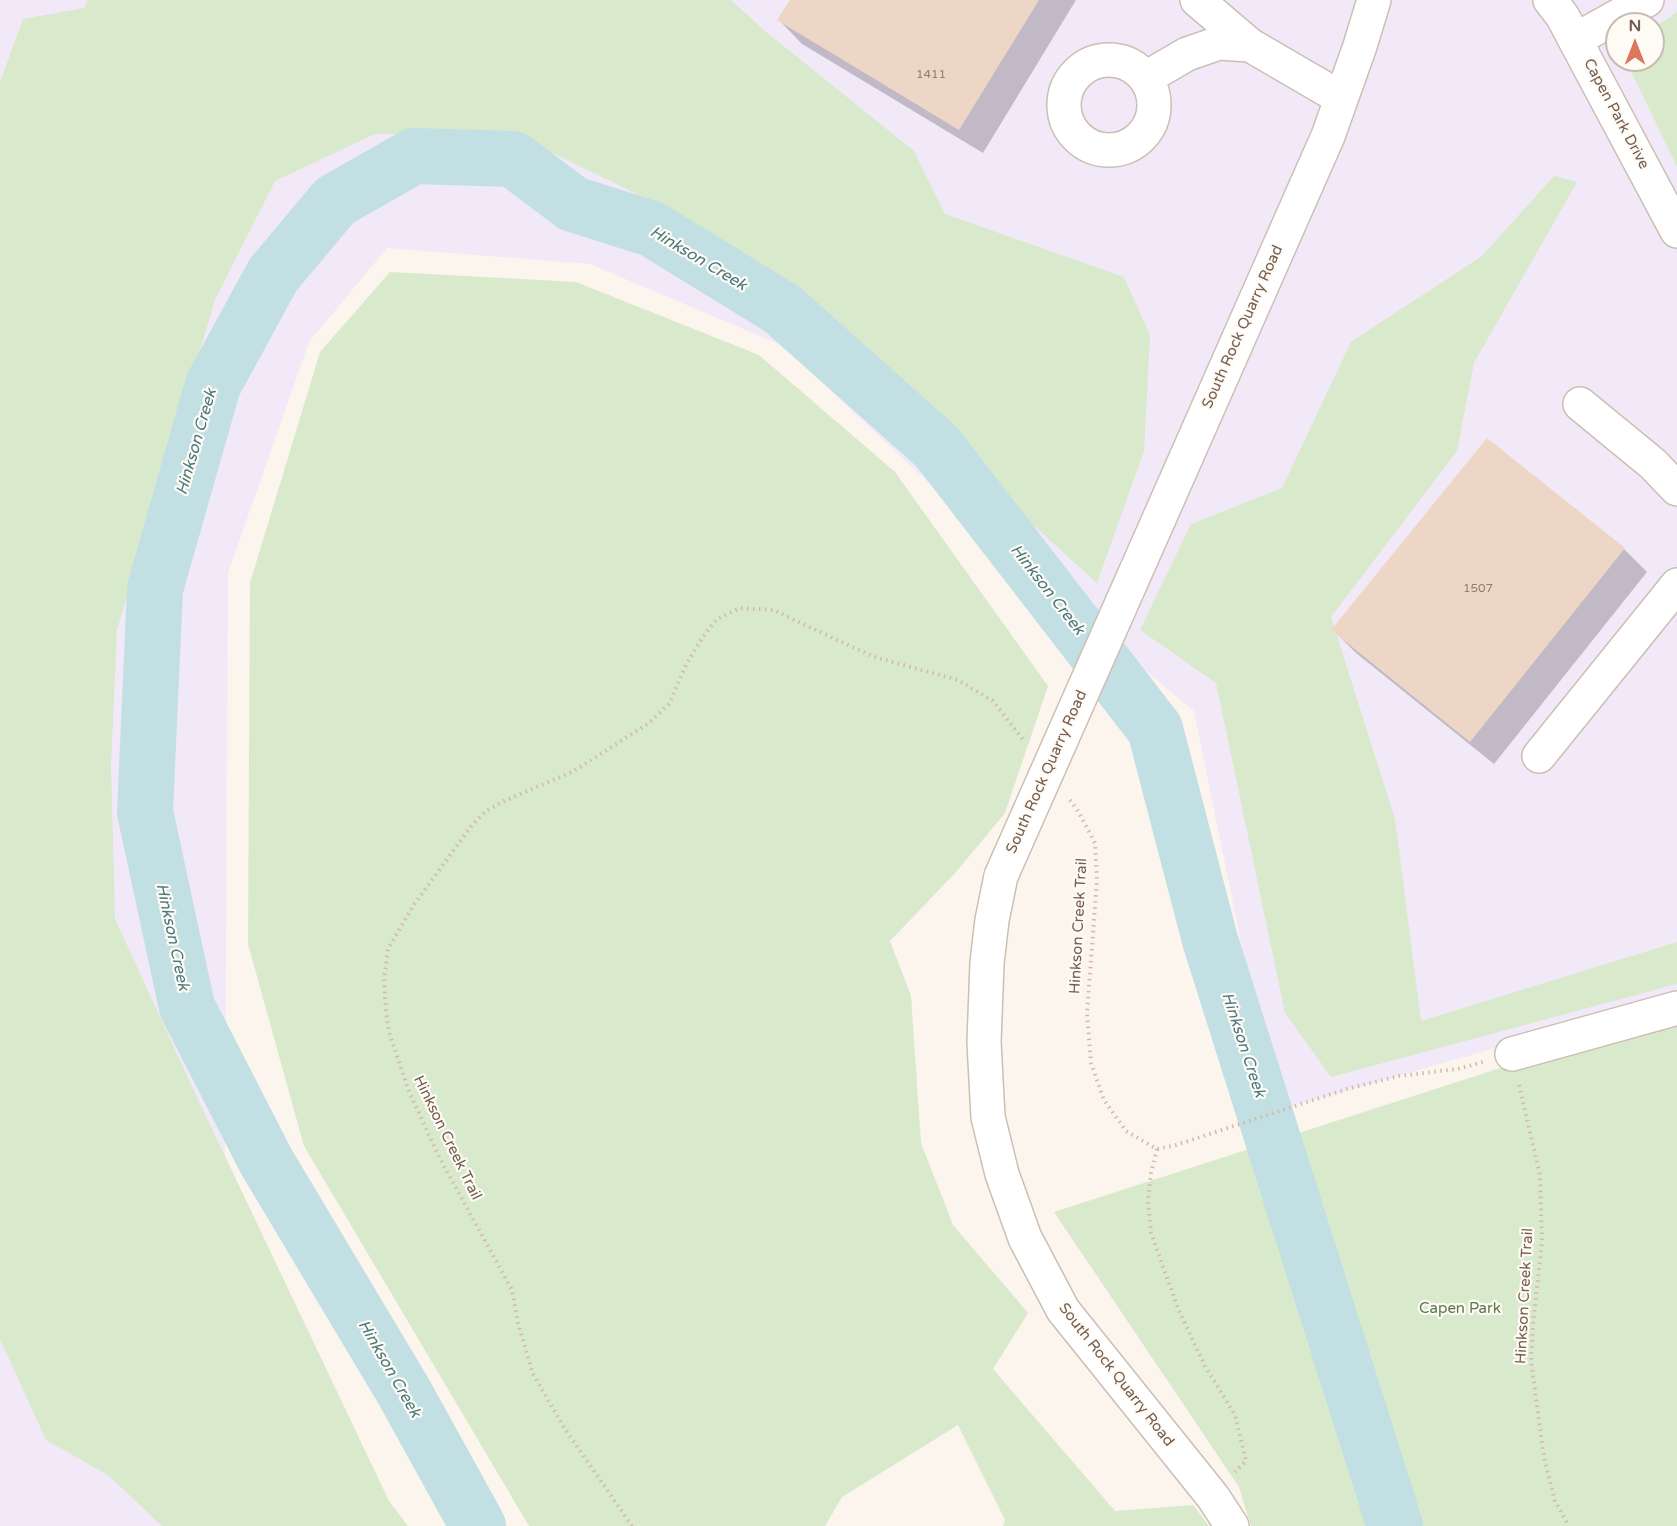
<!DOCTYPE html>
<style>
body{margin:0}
#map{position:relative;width:1677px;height:1526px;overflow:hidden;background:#fbf5ed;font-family:"Varela Round",sans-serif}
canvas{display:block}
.north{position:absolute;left:1605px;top:12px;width:60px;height:60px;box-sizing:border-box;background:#fefaf4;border:2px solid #c7bbb3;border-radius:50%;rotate:0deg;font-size:16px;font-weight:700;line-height:24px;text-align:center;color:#755d51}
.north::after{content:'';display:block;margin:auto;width:21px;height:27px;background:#d9775f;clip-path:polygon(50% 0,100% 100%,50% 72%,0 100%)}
</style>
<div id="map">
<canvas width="1677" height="1526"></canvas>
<div class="north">N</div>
</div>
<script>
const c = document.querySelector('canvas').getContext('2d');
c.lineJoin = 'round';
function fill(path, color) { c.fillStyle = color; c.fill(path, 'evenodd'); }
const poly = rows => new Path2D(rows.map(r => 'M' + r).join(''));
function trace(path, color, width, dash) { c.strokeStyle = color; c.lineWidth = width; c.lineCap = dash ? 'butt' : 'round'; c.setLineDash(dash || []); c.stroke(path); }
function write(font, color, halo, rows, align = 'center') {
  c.font = font + ' "Varela Round",sans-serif'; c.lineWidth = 4.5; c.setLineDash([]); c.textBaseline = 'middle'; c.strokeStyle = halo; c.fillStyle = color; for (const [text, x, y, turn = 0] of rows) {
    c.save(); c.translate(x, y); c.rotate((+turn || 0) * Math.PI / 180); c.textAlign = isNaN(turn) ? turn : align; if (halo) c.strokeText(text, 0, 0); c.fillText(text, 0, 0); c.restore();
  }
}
const education = poly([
 [0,0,1677,0,1677,996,1286,1108,1261,1041,1194,711,1011,560,783,346,590,264,387,248,309,342,228,573,223,1526,0,1526],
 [1617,24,1653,24,1653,60,1617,60]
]);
const green = poly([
 [88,0,731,0,766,32,914,151,945,214,1124,277,1150,335,1144,451,1097,583,981,478,955,431,796,288,666,208,511,133,375,134,275,181,215,300,117,630,111,764,115,919,195,1093,389,1501,408,1526,162,1526,108,1475,46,1440,0,1339,0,82,23,19,84,8],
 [1677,12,1677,167,1631,71,1634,60,1653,60,1653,29],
 [1554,176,1577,182,1474,363,1457,451,1331,617,1395,819,1421,1021,1677,942,1677,984,1331,1077,1285,1013,1216,683,1140,630,1191,524,1282,488,1351,342,1482,256],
 [390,272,576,282,759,355,895,472,1048,686,1005,813,956,872,890,941,911,996,921,1143,953,1225,1028,1313,993,1369,1115,1511,1193,1505,1209,1526,1003,1526,1005,1520,958,1425,842,1497,825,1526,529,1526,304,1146,248,944,250,583,320,352],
 [1677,1011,1677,1526,1251,1526,1239,1487,1054,1212]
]);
const shadow = poly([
 [792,0,1076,0,983,153,802,44,779,20],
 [1624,549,1647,572,1494,764,1356,653,1333,630]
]);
const river = poly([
 [478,1526,404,1392,266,1161,187,1007,145,812,155,589,213,385,273,275,335,201,414,156,513,159,573,204,652,229,782,309,937,447,1155,729,1210,940,1395,1526]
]);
const building = poly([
 [790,0,1039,0,959,130,777,20],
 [1487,438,1625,548,1470,742,1331,630]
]);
const path = poly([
 [1070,800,1078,811,1095,843,1097,880,1087,1013,1091,1063,1104,1100,1126,1131,1157,1149,1176,1145,1347,1089,1399,1076,1457,1069,1483,1062],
 [1519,1085,1540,1175,1542,1242,1533,1324,1531,1361,1544,1458,1555,1501,1569,1526],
 [1157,1149,1151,1173,1148,1201,1151,1233,1179,1311,1205,1366,1235,1415,1246,1461,1235,1472],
 [632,1526,565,1429,533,1374,518,1323,512,1290,439,1157,408,1089,389,1032,386,1011,384,979,388,949,413,906,472,825,486,811,504,801,574,771,649,723,669,704,685,667,702,638,717,619,740,608,773,610,874,657,958,680,993,701,1025,742]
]);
const minor = poly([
 [1197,0,1250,45],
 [1550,0,1563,17,1575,40,1677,231],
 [1575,40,1647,0],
 '1064 105a45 45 0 1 1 90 0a45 45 0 1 1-90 0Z',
 [1146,78,1187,54,1219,43,1250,45,1341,98],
 [1580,404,1653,464,1677,489],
 [1159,519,1328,136,1360,46,1374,0],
 [1539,756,1677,585],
 [1001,876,992,920,987,963,984,1042,988,1117,1002,1174,1025,1238,1063,1310,1213,1497,1232,1526],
 [1512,1054,1677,1008]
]);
const minorBridge = poly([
 [1001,876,1159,519]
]);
const numberNames = [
 ["1411",931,75],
 ["1507",1478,589]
];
const streetNames = [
 ["Capen Park Drive",1616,114,62],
 ["South Rock Quarry Road",1243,327,-66],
 ["South Rock Quarry Road",1047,772,-66],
 ["Hinkson Creek Trail",1079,926,-87],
 ["Hinkson Creek Trail",447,1138,64],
 ["Hinkson Creek Trail",1525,1296,-87],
 ["South Rock Quarry Road",1116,1375,52]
];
const parkNames = [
 ["Capen Park",1460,1309]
];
const waterNames = [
 ["Hinkson Creek",698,259,31],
 ["Hinkson Creek",197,442,-74],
 ["Hinkson Creek",1047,590,52],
 ["Hinkson Creek",172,937,78],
 ["Hinkson Creek",1243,1045,72],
 ["Hinkson Creek",389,1369,60]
];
fill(education, '#f2e9f8');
fill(green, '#d8e9cc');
fill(shadow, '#0003');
trace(river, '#c2e0e4', 56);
fill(building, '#eed6c7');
trace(minor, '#cdbeb3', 36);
trace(path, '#d4b9aa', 4, [1.5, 4.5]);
trace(minor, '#fff', 33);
trace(minorBridge, '#cdbeb3', 36, []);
trace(minorBridge, '#fff', 33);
write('12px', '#937b6e', null, numberNames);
write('15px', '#755d51', '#fefaf4', streetNames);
write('15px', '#59794a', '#fefaf4', parkNames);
write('italic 16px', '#49777f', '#fefaf4', waterNames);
</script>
